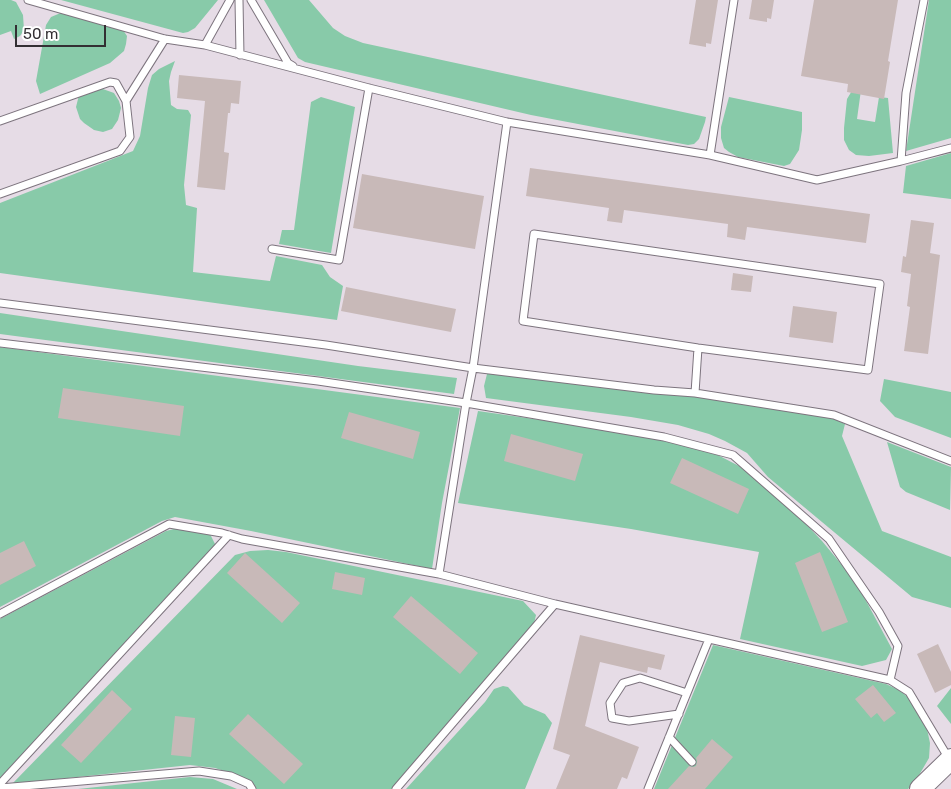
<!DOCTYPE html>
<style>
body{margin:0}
#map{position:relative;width:951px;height:789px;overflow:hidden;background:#e6dce6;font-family:Rubik,sans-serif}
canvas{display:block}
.scale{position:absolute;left:15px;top:25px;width:91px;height:22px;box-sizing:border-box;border:2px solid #332f33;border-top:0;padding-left:6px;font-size:15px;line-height:18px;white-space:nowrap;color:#332f33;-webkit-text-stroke:4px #fff;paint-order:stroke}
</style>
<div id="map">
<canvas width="951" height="789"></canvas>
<div class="scale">50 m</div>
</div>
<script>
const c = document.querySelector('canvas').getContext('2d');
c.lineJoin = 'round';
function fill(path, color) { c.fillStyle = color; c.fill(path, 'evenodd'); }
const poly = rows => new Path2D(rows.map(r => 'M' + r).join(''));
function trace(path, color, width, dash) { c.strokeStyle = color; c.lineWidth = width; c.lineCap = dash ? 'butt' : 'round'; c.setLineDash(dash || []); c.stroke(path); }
const green = poly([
 [0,0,11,0,16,2,23,15,24,30,20,36,14,39,11,31,0,35],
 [61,0,218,0,195,28,188,32,183,33],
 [264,0,309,0,333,28,345,36,363,43,706,117,705,122,699,139,694,144,688,145,531,115,305,62,298,58],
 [929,0,951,0,951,138,906,151],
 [63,12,123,30,127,36,126,44,124,51,110,63,40,94,36,81,46,25,51,17],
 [175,61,171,72,169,81,171,105,177,109,188,110,191,115,184,185,186,205,197,208,193,272,270,281,276,256,322,265,330,277,343,286,337,320,0,273,0,203,133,151,140,136,148,88,152,75,159,69],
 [100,88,114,93,119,101,121,108,118,120,112,129,103,132,94,130,84,123,80,119,76,107,79,95],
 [853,89,861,90,857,119,875,122,879,97,888,98,893,153,869,156,856,155,849,150,844,140,844,128,847,99],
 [321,97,355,107,331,253,279,244,282,230,294,230,311,102],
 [729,97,802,112,802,130,799,150,790,164,784,166,738,157,729,152,724,148,721,138,721,127],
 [951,153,951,199,903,193,906,166],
 [0,313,358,366,457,378,454,394,0,334],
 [0,347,460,408,442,503,432,569,251,531,175,517,162,521,0,607],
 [488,370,811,412,833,418,845,424,842,436,882,531,951,557,951,608,912,597,768,477,747,453,725,441,709,434,678,425,631,417,486,398,484,386],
 [884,379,951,392,951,438,895,417,880,401],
 [478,411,632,433,710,451,739,466,764,484,785,502,822,541,846,570,864,597,892,649,886,660,862,666,740,639,759,552,631,529,458,503],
 [887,442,951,467,950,510,906,492,900,487],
 [178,528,210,534,219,552,0,780,0,619,166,531],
 [268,550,286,552,523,601,536,615,533,628,392,789,255,789,230,773,215,768,190,765,12,784,235,555,250,551],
 [713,645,886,684,899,690,914,702,927,729,930,743,929,758,915,782,908,789,654,789],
 [503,686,508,687,524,705,545,714,552,723,525,789,406,789,485,702,494,689],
 [951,688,951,724,937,706],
 [190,777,213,779,237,789,78,789]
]);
const building = poly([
 [696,0,718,0,711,44,706,43,706,47,689,44],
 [752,0,774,0,771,19,767,18,767,22,749,19],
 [814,0,898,0,888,61,890,62,884,99,847,92,848,84,801,76],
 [179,75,241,81,239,104,231,103,230,113,228,113,224,152,229,153,225,190,197,187,205,101,177,98],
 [530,168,870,214,866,243,747,227,745,240,727,237,728,224,624,210,622,223,607,221,609,208,526,196],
 [362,174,484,196,475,249,353,228],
 [911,220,934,223,930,253,940,255,928,354,904,351,910,307,907,306,911,274,901,272,903,256,906,257],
 [733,273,753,276,751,292,731,290],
 [346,287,456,309,451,332,341,311],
 [793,306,837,312,833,343,789,337],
 [63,388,184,406,180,436,58,418],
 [349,412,420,432,413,459,341,438],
 [511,434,583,454,575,481,504,461],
 [682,458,749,489,738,514,670,483],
 [24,541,36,566,0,585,0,553],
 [820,552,848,622,822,632,795,563],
 [245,553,300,603,282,623,227,573],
 [335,572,365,578,362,595,332,589],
 [411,596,478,653,460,674,393,617],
 [580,635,665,655,661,670,648,667,647,673,600,662,585,726,639,747,627,779,622,777,617,789,556,789,570,755,553,749],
 [938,644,951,672,951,685,935,693,917,654],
 [873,685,896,713,884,722,877,713,871,718,855,699],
 [112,690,132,709,81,763,61,745],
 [248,714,303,764,284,784,229,734],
 [175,716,195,718,191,757,171,755],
 [712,739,733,757,705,789,668,789,689,766,693,767,696,766,697,761,696,758]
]);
const lane = poly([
 [28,0,165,39,205,45,369,88,507,122,710,155,817,180,901,161,951,148],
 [239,0,240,55],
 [251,0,288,63,293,66],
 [205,45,230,0],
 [126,101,165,39],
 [0,121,110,82,116,83,126,101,130,137,120,151,0,194],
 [710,155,734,0],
 [901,161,906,93,924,0],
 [534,234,880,284,868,370,698,348,523,321,534,234],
 [272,249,339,260,369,88],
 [0,303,326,345,473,368,654,390,695,393,834,415,951,461],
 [0,343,318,381,466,403,664,437,733,455,829,539,879,612,898,646,890,680],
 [695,393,698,348],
 [439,574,466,403,473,368,507,122],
 [0,614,169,524,222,533,242,539,439,574,555,604,890,680,909,692,949,759],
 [679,714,629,721,612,718,610,703,623,683,640,678,687,693],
 [669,737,692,762],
 [0,784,229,535],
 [0,788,199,771,231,776,249,784,252,789],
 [396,789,555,604],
 [648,789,709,639]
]);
const secondary = poly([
 [920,789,951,759]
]);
fill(green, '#88caa9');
fill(building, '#c8b9b8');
trace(lane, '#7d747e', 9);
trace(secondary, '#7d747e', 22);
trace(lane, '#fff', 7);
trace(secondary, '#fff', 20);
</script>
